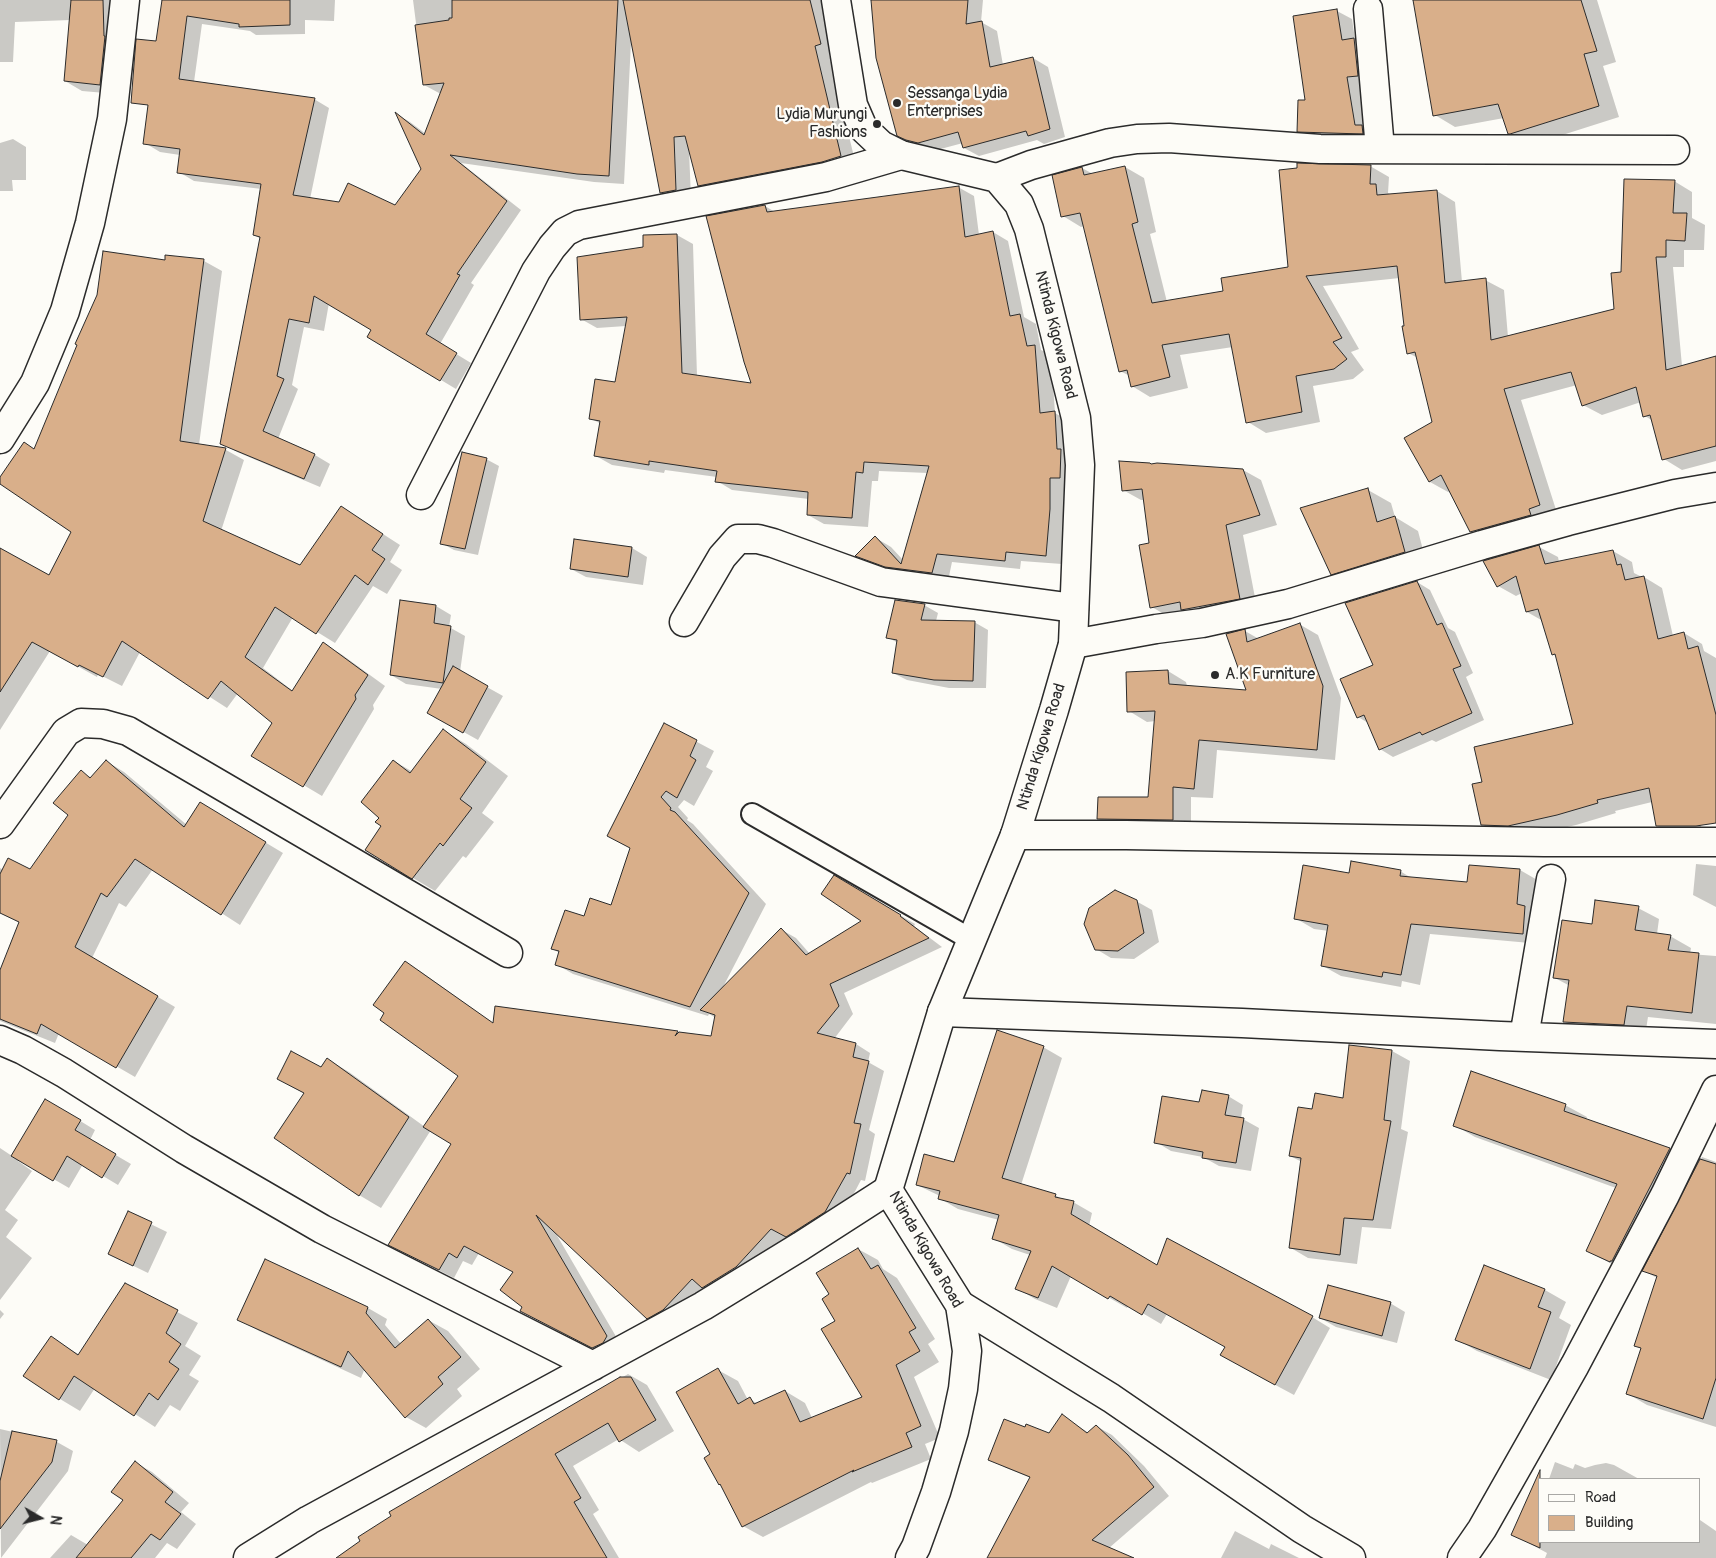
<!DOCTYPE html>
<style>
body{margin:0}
#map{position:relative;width:1716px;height:1558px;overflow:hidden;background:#fdfcf7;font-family:Pangolin,sans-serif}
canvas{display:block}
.legend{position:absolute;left:1538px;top:1478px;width:162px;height:65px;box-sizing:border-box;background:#fdfcf7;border:1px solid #a9a8a5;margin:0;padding:6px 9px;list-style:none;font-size:15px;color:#2b2b2b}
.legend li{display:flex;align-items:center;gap:10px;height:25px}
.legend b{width:25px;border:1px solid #a9a8a5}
.north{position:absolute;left:15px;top:1493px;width:50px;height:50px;-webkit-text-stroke:4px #fdfcf7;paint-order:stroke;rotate:98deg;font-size:14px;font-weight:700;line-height:20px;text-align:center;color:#2b2b2b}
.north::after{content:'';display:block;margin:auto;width:18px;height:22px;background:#2b2b2b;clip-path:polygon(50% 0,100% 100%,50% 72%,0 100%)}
</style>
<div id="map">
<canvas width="1716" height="1558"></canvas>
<ul class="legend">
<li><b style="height:6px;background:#fdfcf7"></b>Road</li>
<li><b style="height:14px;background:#d9af8a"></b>Building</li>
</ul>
<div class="north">N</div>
</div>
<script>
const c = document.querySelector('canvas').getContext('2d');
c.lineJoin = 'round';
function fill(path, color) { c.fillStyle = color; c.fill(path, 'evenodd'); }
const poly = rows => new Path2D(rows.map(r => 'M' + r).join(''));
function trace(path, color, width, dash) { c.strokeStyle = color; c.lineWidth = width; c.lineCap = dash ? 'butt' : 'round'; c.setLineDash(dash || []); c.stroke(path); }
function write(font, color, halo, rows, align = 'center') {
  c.font = font + ' Pangolin,sans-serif'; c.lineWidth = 4.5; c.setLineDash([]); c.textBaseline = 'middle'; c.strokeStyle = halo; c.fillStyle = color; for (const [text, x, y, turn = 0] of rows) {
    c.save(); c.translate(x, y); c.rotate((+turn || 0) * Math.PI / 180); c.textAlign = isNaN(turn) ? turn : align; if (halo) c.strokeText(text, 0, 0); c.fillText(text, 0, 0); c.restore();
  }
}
const shadow = poly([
 [0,0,119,0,117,94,82,91,65,81,71,20,15,22,13,62,0,62,0,84],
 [163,0,335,0,334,21,305,20,305,34,256,35,250,31,202,24,194,82,314,99,329,108,310,199,340,203,396,206,422,169,398,115,410,122,426,134,442,93,439,93,424,85,413,0,826,0,836,52,829,54,856,165,715,194,700,185,689,149,691,199,676,201,661,193,631,42,624,184,594,182,461,163,521,210,471,283,474,285,440,344,471,363,456,389,441,380,373,330,329,303,324,331,304,327,292,385,298,389,278,439,315,455,330,464,320,487,237,452,221,443,261,239,254,235,262,189,194,181,179,172,180,155,160,152,145,143,149,106,147,105],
 [872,0,983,0,981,22,997,31,1003,65,1033,58,1048,67,1065,137,1044,144,1037,140,979,156,964,148,963,143,933,151,923,148,898,135],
 [1414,0,1597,0,1616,62,1603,66,1619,117,1531,145,1509,133,1504,118,1455,127,1435,115],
 [1337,11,1352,19,1355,39,1369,48,1376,135,1313,139,1298,131,1307,101],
 [13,139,26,147,26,180,12,180,13,191,0,191,0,143],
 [1370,166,1389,177,1388,193,1391,195,1437,191,1455,202,1462,282,1485,280,1504,290,1508,337,1615,310,1622,273,1674,181,1692,192,1692,218,1705,225,1704,250,1684,250,1684,267,1673,267,1682,366,1716,358,1716,461,1682,470,1664,459,1653,421,1645,416,1641,402,1602,415,1583,405,1577,385,1521,400,1558,516,1489,542,1471,531,1450,491,1448,492,1430,482,1434,422,1418,358,1408,353,1400,278,1323,286,1359,349,1351,352,1364,370,1353,379,1313,386,1320,422,1266,433,1248,422,1233,347,1180,355,1188,388,1150,397,1132,386,1130,376,1120,371,1085,226,1081,227,1063,216,1082,168,1093,174,1125,167,1144,178,1156,232,1150,234,1167,302,1224,292,1290,268],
 [958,187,974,196,979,235,993,232,1008,241,1024,317,1036,324,1041,350,1051,355,1055,413,1070,422,1076,486,1065,486,1065,519,1062,564,1021,561,1020,569,952,562,948,581,902,575,872,564,857,556,876,538,891,547,903,560,928,473,879,471,878,481,872,481,868,527,824,524,808,515,809,499,732,490,717,481,717,477,665,470,664,473,612,465,596,456,601,424,590,418,616,383,626,326,597,328,581,319,645,248,644,236,677,235,693,244,697,376,753,384,765,206,775,212],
 [167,256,204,261,222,271,199,445,226,450,244,460,221,531,301,567,341,507,400,545,390,562,402,570,387,594,373,586,335,643,293,617,263,668,293,691,323,644,341,654,385,686,373,705,374,709,322,796,253,755,274,722,238,693,227,708,140,652,122,686,98,674,97,677,50,651,0,730,0,550,50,576,73,532,0,482,0,479,35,450,166,261],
 [486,459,499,466,478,555,454,550,441,543],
 [1243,470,1261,480,1277,525,1243,535,1257,608,1169,617,1152,607,1150,544,1145,500,1141,500,1123,490],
 [1368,490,1391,503,1395,517,1418,531,1427,565,1355,587,1332,574],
 [1539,547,1558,557,1559,562,1613,551,1632,562,1634,573,1640,576,1640,578,1644,577,1662,588,1673,636,1684,633,1702,644,1704,651,1716,658,1716,812,1699,816,1703,836,1676,836,1657,826,1652,802,1615,811,1616,813,1576,825,1528,836,1501,835,1482,824,1484,783,1575,725,1557,657,1553,654,1543,621,1527,612,1522,593,1516,596,1498,586],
 [632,548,647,557,643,585,586,577,571,569],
 [1417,582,1430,590,1448,628,1455,632,1473,673,1466,677,1484,720,1436,742,1432,740,1393,757,1380,749,1370,724,1358,717,1375,665],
 [924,605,938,613,936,621,974,622,988,630,986,688,949,688,907,680,893,673,898,643,887,637],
 [436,606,451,615,449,627,465,636,460,672,503,696,478,740,444,721,442,689,406,684,391,675],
 [1299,624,1318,635,1341,698,1335,760,1217,750,1213,798,1191,797,1191,830,1117,829,1098,819,1150,799,1156,721,1147,722,1129,711,1168,671,1186,682,1187,686,1248,691,1245,631,1259,639],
 [665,725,714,751,706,767,713,771,694,806,684,800,678,807,688,818,687,820,693,824,766,904,721,991,782,930,796,938,810,954,863,921,834,876,915,924,914,926,942,947,844,993,853,1014,834,1039,856,1044,870,1053,868,1062,884,1071,869,1130,875,1134,865,1181,861,1180,840,1220,801,1244,787,1236,751,1275,717,1296,705,1289,678,1318,662,1326,647,1318,555,1232,621,1345,608,1356,521,1311,524,1306,515,1272,479,1253,472,1265,463,1261,454,1278,404,1253,453,1144,431,1130,381,1208,359,1195,305,1094,278,1079,321,1069,327,1059,349,1072,425,1127,460,1075,405,963,420,971,494,1024,496,1007,712,1037,716,1018,709,1014,708,1016,573,974,556,964,560,953,552,949,585,918,611,907,631,848],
 [443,730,466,744,508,776,482,813,494,822,466,858,463,856,435,891,413,878,383,825,380,817,394,761,413,772],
 [106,761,124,772,187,825,218,814,283,853,240,925,153,869,126,907,119,903,92,958,175,1007,135,1077,59,1033,55,1043,0,1021,0,973,20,923,0,913,0,868,3,870,30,870,70,815,82,772,92,778],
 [1696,864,1716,866,1716,907,1693,895],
 [1471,866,1520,870,1539,881,1541,944,1430,934,1420,985,1402,981,1401,987,1341,976,1323,966,1329,931,1314,929,1295,918,1350,874,1400,871,1413,879,1469,884],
 [1136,901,1152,910,1159,942,1134,959,1111,958,1096,949],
 [1638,908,1659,919,1657,934,1670,936,1691,948,1690,954,1716,956,1716,1024,1648,1017,1645,1036,1585,1033,1564,1021,1570,986,1555,978,1593,925],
 [1043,1047,1062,1058,1021,1185,1055,1195,1065,1201,1073,1202,1092,1213,1089,1226,1158,1267,1312,1317,1330,1328,1294,1395,1240,1366,1226,1347,1167,1314,1161,1324,1129,1305,1127,1308,1071,1276,1057,1308,1035,1299,1016,1288,1030,1255,1012,1249,993,1238,999,1220,958,1209,939,1198,940,1196,917,1185,954,1164],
 [1392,1051,1410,1061,1401,1129,1408,1132,1391,1229,1362,1227,1357,1264,1308,1258,1291,1248,1302,1162,1290,1156,1313,1111,1344,1099],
 [1228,1096,1243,1105,1241,1118,1259,1128,1251,1171,1219,1166,1203,1157,1171,1151,1156,1142,1200,1104],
 [46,1100,95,1130,90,1140,131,1164,118,1185,83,1164,69,1188,19,1159,18,1161,32,1171,5,1210,18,1220,6,1237,32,1258,0,1300,0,1148,12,1156],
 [1565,1105,1587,1117,1586,1120,1670,1150,1691,1162,1631,1274,1587,1251,1616,1188,1475,1137,1454,1125],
 [1702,1157,1716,1162,1716,1427,1647,1405,1628,1394,1642,1349,1636,1345,1657,1278,1644,1271],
 [128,1213,167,1232,148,1273,109,1254],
 [858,1249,878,1260,883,1269,897,1278,935,1339,928,1344,939,1362,914,1377,940,1438,925,1444,931,1459,872,1483,871,1482,763,1537,743,1526,723,1486,720,1484,711,1455,718,1370,738,1381,748,1400,750,1399,758,1404,785,1391,805,1403,812,1418,864,1397,837,1321,831,1295],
 [1484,1267,1545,1290,1566,1302,1559,1318,1571,1325,1551,1380,1477,1351,1456,1339],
 [126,1285,198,1323,185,1346,201,1356,189,1375,199,1381,180,1411,170,1405,155,1427,95,1388,80,1411,60,1399,51,1338,80,1355],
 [1390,1303,1405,1312,1397,1343,1336,1327,1320,1318],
 [368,1308,387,1319,385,1325,401,1344,428,1320,448,1331,480,1369,457,1389,462,1396,426,1428,406,1417,365,1368,361,1378,259,1331,239,1319],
 [0,1310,4,1314,0,1319],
 [628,1374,647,1385,674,1431,639,1452,619,1439,573,1466,599,1510,593,1514,619,1558,338,1558,393,1516,391,1513],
 [1062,1416,1089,1433,1096,1426,1112,1435,1144,1466,1169,1496,1109,1548,1131,1558,995,1558,1031,1478,1006,1468,990,1459,1026,1428,1049,1434],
 [0,1429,57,1442,73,1451,68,1471,1,1558],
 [1555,1462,1573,1469,1575,1464,1585,1468,1595,1465,1606,1463,1614,1465,1639,1479,1549,1479],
 [136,1463,152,1472,189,1503,181,1512,196,1524,177,1549,167,1543,155,1558,50,1558,71,1535,88,1545,124,1500],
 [1700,1520,1716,1531,1716,1558,1545,1558,1547,1553,1512,1534,1540,1542,1700,1542],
 [1235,1531,1269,1549,1271,1544,1299,1558,1221,1558]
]);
const building = poly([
 [71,0,103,0,104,36,105,36,100,85,64,81,71,0],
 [162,0,290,0,290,25,239,27,239,24,187,16,179,79,315,98,293,195,339,202,348,183,395,205,421,169,395,112,424,135,444,83,423,85,415,25,449,20,449,18,452,18,452,0,618,0,609,176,577,174,450,155,507,201,457,274,460,275,426,334,457,353,440,381,367,337,371,330,314,296,309,323,289,319,277,376,284,379,263,431,315,454,304,479,220,444,260,237,253,235,261,184,177,173,180,149,143,144,148,105,131,103,136,39,156,41,162,0],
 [623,0,810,0,821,44,815,46,841,156,822,162,698,186,685,136,674,137,676,190,660,193,623,0],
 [871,0,968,0,966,24,982,21,990,67,1033,57,1050,129,1028,136,1026,131,963,148,958,132,918,143,906,140,897,136,876,58,871,0],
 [1413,0,1581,0,1597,51,1584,54,1599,106,1510,134,1508,134,1498,104,1433,116,1413,0],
 [1337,9,1342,40,1354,38,1358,76,1347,77,1355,125,1362,125,1363,134,1297,132,1298,100,1305,100,1293,16,1337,9],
 [1297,163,1371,165,1370,184,1376,184,1377,195,1437,190,1445,283,1486,278,1491,340,1614,309,1611,273,1621,272,1624,179,1675,180,1673,213,1687,213,1685,241,1666,240,1666,257,1656,257,1666,370,1716,356,1716,446,1662,460,1650,415,1643,417,1636,387,1582,406,1571,372,1504,389,1540,505,1529,509,1531,515,1470,532,1441,475,1429,482,1404,438,1432,422,1415,352,1407,354,1402,326,1404,326,1397,266,1306,276,1342,338,1333,342,1347,359,1334,369,1296,376,1302,412,1246,423,1229,334,1162,345,1170,377,1131,387,1127,370,1119,372,1080,213,1061,217,1052,175,1082,167,1084,175,1125,166,1138,222,1132,224,1152,303,1223,291,1221,278,1288,267,1279,170,1297,168,1297,163],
 [959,186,965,237,993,231,1010,316,1020,314,1027,346,1035,345,1040,413,1055,411,1057,449,1061,449,1060,478,1050,478,1050,509,1046,556,1006,552,1005,561,937,554,932,573,885,567,855,556,875,536,901,564,929,466,864,462,863,473,856,472,852,518,807,515,808,492,715,482,717,471,649,461,649,465,594,456,600,421,589,419,595,379,615,382,627,317,580,320,577,257,643,247,643,235,677,234,682,373,751,383,744,362,706,216,765,205,767,212,959,186],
 [103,251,165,260,165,255,204,259,180,441,226,448,203,521,300,565,341,506,383,534,372,550,385,559,368,585,355,575,316,634,275,607,245,657,292,691,323,642,368,675,355,695,356,699,303,787,251,756,272,723,221,681,208,699,122,641,103,677,79,665,78,667,32,642,0,692,0,548,49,575,71,532,0,484,0,477,24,442,34,449,77,345,75,344,97,295,103,251],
 [462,452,487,458,465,549,440,544,462,452],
 [1119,461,1150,463,1151,464,1157,463,1243,469,1260,515,1226,525,1240,599,1181,610,1180,602,1150,608,1139,545,1149,543,1142,489,1122,491,1119,461],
 [1368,488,1377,522,1395,516,1405,552,1331,575,1300,508,1368,488],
 [574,539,632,547,628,577,570,569,574,539],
 [1539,545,1545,564,1613,550,1617,565,1621,564,1625,580,1644,576,1658,639,1684,632,1688,649,1698,646,1716,715,1716,823,1696,826,1656,826,1649,788,1597,800,1598,803,1557,815,1508,826,1481,825,1472,784,1482,782,1474,747,1573,724,1555,654,1552,655,1538,609,1526,612,1516,576,1497,587,1483,561,1539,545],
 [1417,581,1437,625,1442,623,1461,666,1453,669,1472,713,1422,735,1420,732,1379,750,1364,715,1357,718,1340,679,1373,665,1345,603,1417,581],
 [400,600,436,605,434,623,451,626,443,683,390,675,400,600],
 [895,600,925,604,921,620,975,621,973,681,934,680,892,673,897,640,886,638,895,600],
 [1300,623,1323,686,1317,750,1199,740,1194,789,1173,787,1173,820,1097,819,1098,797,1148,797,1155,711,1127,712,1126,672,1168,670,1169,684,1246,690,1226,634,1245,629,1247,642,1300,623],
 [453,666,488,686,463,733,427,713,453,666],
 [664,723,697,740,690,756,696,760,677,798,666,791,661,797,671,808,670,810,675,812,749,893,690,1007,555,965,559,951,551,949,565,910,584,916,590,898,611,905,630,848,607,836,664,723],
 [443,729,486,762,460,799,472,808,443,846,440,843,412,879,365,850,381,826,375,822,379,818,361,802,393,760,410,773,443,729],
 [106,760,184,827,200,802,266,842,221,915,135,859,107,897,101,893,75,947,158,996,116,1068,41,1024,37,1034,0,1019,0,970,19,922,0,913,0,874,8,858,30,869,68,815,53,803,81,770,90,778,106,760],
 [1351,861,1401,870,1400,876,1467,882,1469,865,1520,869,1517,904,1525,906,1523,934,1411,924,1401,975,1383,972,1382,977,1321,966,1328,925,1294,919,1303,865,1349,873,1351,861],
 [834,875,901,915,900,916,929,938,830,984,839,1006,817,1033,856,1043,853,1057,869,1061,854,1123,861,1124,850,1174,847,1173,825,1212,786,1237,771,1229,736,1267,702,1288,692,1279,663,1310,647,1319,536,1215,607,1336,603,1343,592,1348,520,1311,522,1307,500,1290,513,1272,464,1246,457,1258,449,1253,439,1270,388,1245,451,1144,423,1127,458,1076,380,1020,384,1013,373,1005,405,961,493,1023,495,1006,678,1031,675,1036,679,1032,711,1036,715,1015,700,1010,781,928,806,955,861,921,821,894,834,875],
 [1115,890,1137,900,1144,933,1118,951,1095,950,1084,924,1089,908,1115,890],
 [1595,900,1639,906,1635,930,1671,935,1668,950,1699,953,1692,1013,1627,1006,1624,1025,1563,1022,1569,980,1553,978,1562,920,1592,924,1595,900],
 [997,1030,1044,1046,1002,1178,1056,1194,1055,1197,1074,1201,1071,1214,1157,1265,1167,1238,1313,1316,1275,1385,1220,1355,1225,1347,1148,1304,1142,1315,1110,1296,1108,1299,1052,1266,1038,1298,1015,1289,1031,1251,992,1239,999,1215,938,1199,940,1191,916,1185,924,1154,954,1162,997,1030],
 [1349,1045,1392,1050,1384,1120,1391,1121,1373,1220,1344,1218,1340,1255,1289,1248,1301,1158,1289,1156,1298,1107,1312,1109,1315,1093,1343,1098,1349,1045],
 [291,1051,321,1067,327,1058,409,1117,359,1196,274,1138,304,1093,277,1079,291,1051],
 [1471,1071,1566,1104,1564,1111,1670,1148,1612,1261,1610,1261,1610,1262,1586,1251,1617,1184,1453,1126,1471,1071],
 [1202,1090,1229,1095,1225,1115,1244,1118,1236,1163,1202,1158,1203,1152,1154,1143,1162,1096,1199,1102,1202,1090],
 [45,1099,81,1120,75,1130,116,1154,102,1178,67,1156,53,1181,11,1156,45,1099],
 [1700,1159,1716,1164,1716,1378,1703,1419,1626,1394,1641,1348,1634,1346,1657,1276,1642,1271,1700,1159],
 [128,1211,152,1222,133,1266,108,1254,128,1211],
 [858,1248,871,1269,878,1265,916,1328,909,1332,920,1351,896,1365,921,1426,906,1433,912,1447,852,1472,854,1470,742,1527,720,1484,719,1485,704,1458,710,1454,676,1392,718,1368,738,1404,750,1397,754,1404,785,1390,800,1422,862,1397,821,1329,835,1321,822,1299,829,1294,816,1273,858,1248],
 [265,1259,368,1307,366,1313,395,1348,428,1319,461,1357,438,1377,443,1384,405,1418,348,1351,341,1367,237,1320,265,1259],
 [1484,1265,1545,1289,1538,1307,1551,1312,1530,1369,1455,1340,1484,1265],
 [125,1283,178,1310,166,1333,181,1344,169,1362,179,1369,158,1400,149,1393,134,1416,74,1376,59,1400,23,1376,51,1336,78,1355,125,1283],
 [1328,1285,1391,1302,1382,1336,1319,1318,1328,1285],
 [620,1377,631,1377,656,1420,619,1442,608,1423,555,1454,581,1498,574,1502,607,1558,336,1558,360,1541,358,1537,391,1516,389,1512,620,1377],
 [1062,1414,1087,1433,1096,1425,1128,1455,1154,1487,1092,1540,1134,1558,987,1558,1030,1477,988,1460,1004,1419,1025,1427,1026,1424,1049,1433,1062,1414],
 [12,1431,57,1440,52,1462,0,1529,0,1481,12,1431],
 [135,1461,173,1492,165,1502,181,1514,160,1540,151,1534,131,1558,76,1558,123,1500,111,1492,135,1461],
 [1540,1470,1540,1548,1511,1535,1540,1470]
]);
const lane = poly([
 [752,814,972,940]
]);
const street = poly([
 [1368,9,1380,149],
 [997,178,1031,165,1110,143,1137,139,1169,138,1320,149,1675,150],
 [0,439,35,383,65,311,90,223,112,119,125,0],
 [421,495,536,271,552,247,565,232,579,225,826,177,901,155],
 [684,622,722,557,738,539,758,539,773,543,881,582,1074,608],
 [1073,644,1156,629,1202,623,1288,604,1482,545,1568,521,1675,494,1716,487],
 [0,824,66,732,81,723,103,724,128,731,508,953],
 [1015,835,1126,835,1544,842,1716,842],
 [942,1012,1242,1023,1500,1036,1716,1044],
 [1524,1037,1551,879],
 [0,1040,23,1050,64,1073,184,1149,322,1229,593,1366],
 [960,1305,1111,1398,1302,1529,1351,1558],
 [248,1558,309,1520,703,1306,801,1246,888,1190],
 [1462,1558,1482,1529,1575,1365,1665,1195,1716,1090]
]);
const secondary = poly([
 [836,0,853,105,863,128,881,145,901,155,997,178,1019,204,1029,229,1076,418,1080,465,1073,644,1054,710,1015,835,942,1012,888,1190,960,1305,967,1351,963,1389,954,1431,936,1492,916,1547,910,1558]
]);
const markers = [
 [897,103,5,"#2b2b2b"],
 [877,124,5,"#2b2b2b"],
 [1215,675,5,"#2b2b2b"]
];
const poiNames = [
 ["Sessanga Lydia",907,94],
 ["Enterprises",907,112],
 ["Lydia Murungi",867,115,"right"],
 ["Fashions",867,133,"right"],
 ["A.K Furniture",1225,675]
];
const streetNames = [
 ["Ntinda Kigowa Road",1055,335,76],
 ["Ntinda Kigowa Road",1042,747,-73],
 ["Ntinda Kigowa Road",925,1250,60]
];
fill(shadow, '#0003');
fill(building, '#d9af8a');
trace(building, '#2b2b2b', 1);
trace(lane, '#2b2b2b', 24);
trace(street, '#2b2b2b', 31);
trace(secondary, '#2b2b2b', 31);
trace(lane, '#fdfcf7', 20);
trace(street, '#fdfcf7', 28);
trace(secondary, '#fdfcf7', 28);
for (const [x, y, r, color] of markers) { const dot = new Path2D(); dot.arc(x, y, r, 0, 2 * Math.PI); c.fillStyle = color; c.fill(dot); trace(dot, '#fdfcf7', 2); }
write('16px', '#2b2b2b', '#fdfcf7', poiNames, 'left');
write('16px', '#2b2b2b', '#fdfcf7', streetNames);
</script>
